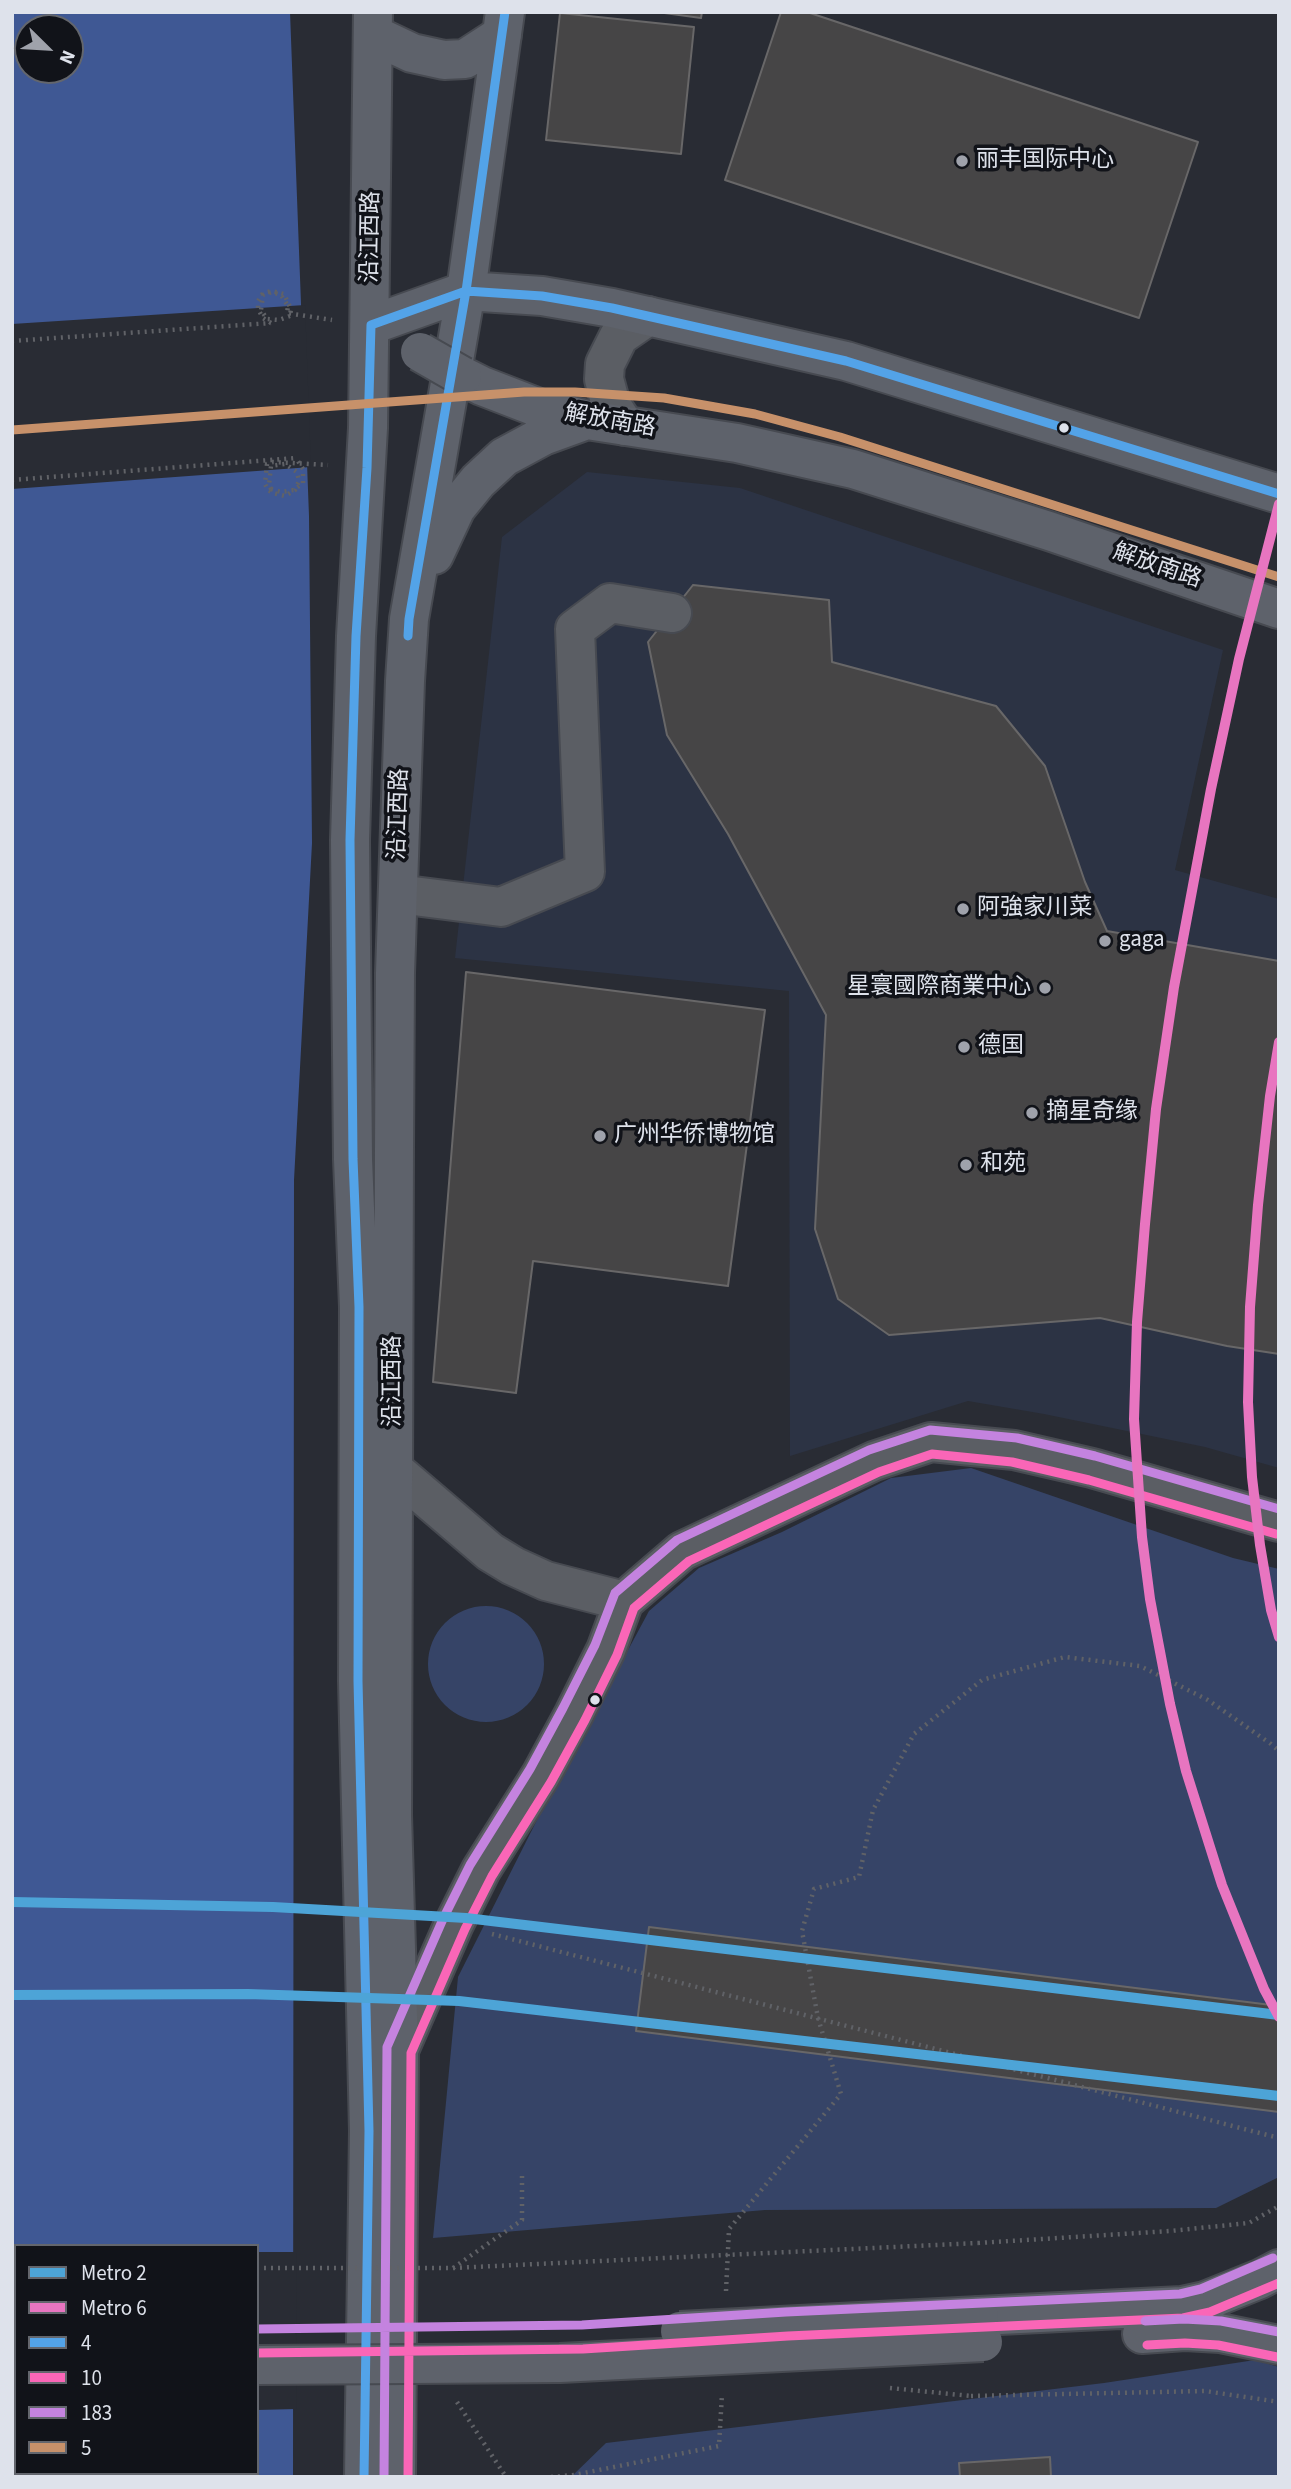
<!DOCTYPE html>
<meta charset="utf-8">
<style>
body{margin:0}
#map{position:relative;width:1291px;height:2489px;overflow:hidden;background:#292c34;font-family:"Source Sans 3",sans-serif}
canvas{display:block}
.frame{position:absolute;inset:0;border:14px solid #dee2eb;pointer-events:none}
.legend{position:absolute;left:14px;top:2244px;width:245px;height:231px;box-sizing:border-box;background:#111319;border:2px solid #63666d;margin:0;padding:9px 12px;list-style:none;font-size:21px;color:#dee2eb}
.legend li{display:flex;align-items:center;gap:14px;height:35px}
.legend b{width:35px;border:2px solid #63666d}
.north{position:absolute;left:14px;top:14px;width:70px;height:70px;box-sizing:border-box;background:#111319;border:2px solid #63666d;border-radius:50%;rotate:114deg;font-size:19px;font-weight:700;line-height:28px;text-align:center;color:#dee2eb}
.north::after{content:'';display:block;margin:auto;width:24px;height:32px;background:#9fa2ab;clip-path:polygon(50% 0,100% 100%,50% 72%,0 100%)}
</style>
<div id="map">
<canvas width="1291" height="2489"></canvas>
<div class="frame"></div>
<ul class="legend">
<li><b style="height:9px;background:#4da4d7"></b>Metro 2</li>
<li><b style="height:9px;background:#e875c0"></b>Metro 6</li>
<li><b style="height:9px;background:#53a3e8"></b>4</li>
<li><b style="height:9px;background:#fa66b7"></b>10</li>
<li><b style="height:9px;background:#c483df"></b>183</li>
<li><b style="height:9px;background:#c7916a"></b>5</li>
</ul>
<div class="north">N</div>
</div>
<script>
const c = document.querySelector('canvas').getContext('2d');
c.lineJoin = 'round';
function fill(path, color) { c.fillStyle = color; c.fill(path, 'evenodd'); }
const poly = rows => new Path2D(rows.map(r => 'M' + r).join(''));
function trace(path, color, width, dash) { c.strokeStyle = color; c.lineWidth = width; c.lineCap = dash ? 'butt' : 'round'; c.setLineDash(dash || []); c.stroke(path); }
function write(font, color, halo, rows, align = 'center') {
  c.font = font + ' "Source Sans 3","Noto Sans SC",sans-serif'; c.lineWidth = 7; c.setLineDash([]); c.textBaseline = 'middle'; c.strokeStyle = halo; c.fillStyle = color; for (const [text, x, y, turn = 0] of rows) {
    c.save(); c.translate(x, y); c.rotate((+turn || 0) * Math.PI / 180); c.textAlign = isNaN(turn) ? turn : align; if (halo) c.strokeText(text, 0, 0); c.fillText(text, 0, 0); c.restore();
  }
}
const built = poly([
 [587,472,740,488,1223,650,1175,870,1279,899,1279,1468,1205,1447,1044,1414,968,1401,790,1456,789,991,455,958,502,537]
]);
const green = poly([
 [971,1468,1233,1558,1279,1569,1279,2177,1216,2208,765,2210,433,2238,458,1977,541,1812,649,1611,699,1568,782,1532,891,1478],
 '428 1664a58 58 0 1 1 116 0a58 58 0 1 1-116 0Z',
 [1255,2360,1279,2367,1279,2477,571,2477,606,2443,1104,2383]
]);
const water = poly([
 [12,12,290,12,309,516,312,843,294,1180,293,2477,12,2477],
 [28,28,70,28,70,70,28,70],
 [16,2246,257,2246,257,2473,16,2473]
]);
const pier = poly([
 [305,305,311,467,12,489,12,324],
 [257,2252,297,2252,296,2409,257,2410],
 [12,2253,16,2253,16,2416,12,2416]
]);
const building = poly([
 [657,12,702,12,701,18,657,12],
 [781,12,807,12,1198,142,1139,318,725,180,781,12],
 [560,13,694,27,681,154,546,140,560,13],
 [693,585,829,600,832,662,996,706,1045,766,1085,882,1107,931,1279,961,1279,1354,1227,1346,1100,1318,889,1335,838,1299,815,1229,826,1015,728,834,667,735,648,642,693,585],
 [466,972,765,1010,728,1286,533,1261,516,1393,433,1382,466,972],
 [649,1927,1279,2006,1279,2112,636,2031,649,1927],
 [1050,2457,1051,2477,960,2477,959,2463,1050,2457]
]);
const path = poly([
 [290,316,279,320,267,319,261,310,263,295,272,292,281,295,288,306,287,313,332,320],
 [12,341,271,323],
 [12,480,296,458],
 [271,489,269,485,271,466,285,464,297,472,299,481,295,490,285,496,273,493,268,490,265,484,267,464,273,462,328,465],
 [492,1934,1279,2138],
 [978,2243,1170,2231,1249,2223,1279,2206],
 [453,2268,522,2220,522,2172],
 [12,2269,16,2269],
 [726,2291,729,2229,841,2094,818,2018,802,1931,814,1889,859,1877,873,1810,914,1734,982,1680,1065,1657,1140,1666,1208,1700,1271,1744,1279,1751],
 [971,2396,1205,2391,1279,2402],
 [457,2402,506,2477],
 [12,2405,16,2405],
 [551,2477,574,2475,719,2446,722,2394]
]);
const minor = poly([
 [625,426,611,405,604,379,605,364,619,336,648,316],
 [398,894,501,907,585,872,575,629,610,603,672,613],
 [394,1470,490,1552,513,1566,546,1581,624,1601],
 [399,2050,454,1924,481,1870,541,1775,574,1714,606,1650,624,1601,682,1551,874,1461,931,1442,1014,1450,1092,1468,1279,1522]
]);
const major = poly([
 [374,35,412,53,444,60,465,59,502,35],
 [371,325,466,291,542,296,612,308,846,361,1279,494],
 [462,376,482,386,539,408,587,420,737,443,853,469,1049,531,1279,609],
 [434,555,456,508,478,481,504,457,543,436,587,420],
 [979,2316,1182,2306,1205,2301,1260,2279,1279,2269],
 [1142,2334,1185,2331,1220,2333,1279,2345],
 [12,2338,16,2338],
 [364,2477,369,2131,358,1681,359,1307,353,1159,350,840,356,636,368,428,373,12],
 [396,2477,399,2050,392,1815,394,1149,395,973,405,681,409,619,466,291,505,12]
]);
const pathBridge = poly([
 [271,323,263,318,258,309,258,301,263,293,272,291,284,294,291,309,290,316],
 [271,489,281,492,294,490,303,483,303,469,296,458],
 [257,2268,453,2268,978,2243],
 [890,2388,971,2396]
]);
const majorBridge = poly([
 [420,352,462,376],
 [680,2331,979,2316],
 [257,2365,560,2363,983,2342]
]);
const bus1 = poly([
 [408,636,409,619,466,291,505,12],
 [364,2477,369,2131,358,1681,359,1307,353,1159,350,840,356,636,367,468,371,325,466,291,542,296,612,308,846,361,1279,494]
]);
const bus2 = poly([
 [1147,2345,1185,2343,1218,2345,1277,2357],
 [257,2353,583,2349,788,2336,1183,2318,1210,2312,1279,2283],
 [408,2477,411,2053,465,1929,492,1876,551,1782,585,1720,617,1655,634,1608,689,1561,879,1472,932,1454,1012,1462,1089,1480,1276,1534]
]);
const bus3 = poly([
 [1145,2321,1184,2319,1221,2321,1279,2332],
 [257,2329,582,2325,786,2312,1180,2294,1201,2289,1273,2258],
 [384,2477,387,2047,443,1919,470,1865,530,1769,563,1708,595,1645,615,1593,677,1540,869,1450,930,1430,1017,1438,1095,1456,1279,1509]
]);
const bus4 = poly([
 [12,430,524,392,575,392,664,398,755,414,840,437,1279,577]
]);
const metro1 = poly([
 [12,1902,273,1907,466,1918,1279,2015],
 [12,1995,248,1994,459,2001,1279,2096]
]);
const metro2 = poly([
 [1279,504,1239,659,1211,789,1174,987,1156,1109,1145,1224,1137,1322,1134,1419,1142,1537,1150,1599,1170,1704,1186,1771,1222,1885,1264,1989,1279,2017],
 [1279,1042,1270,1096,1258,1205,1250,1307,1248,1402,1252,1477,1260,1545,1271,1610,1279,1637]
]);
const markers = [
 [962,161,7,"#9fa2ab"],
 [1064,428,6,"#dee2eb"],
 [963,909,7,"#9fa2ab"],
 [1105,941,7,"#9fa2ab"],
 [1045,988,7,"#9fa2ab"],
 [964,1047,7,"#9fa2ab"],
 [1032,1113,7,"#9fa2ab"],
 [600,1136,7,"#9fa2ab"],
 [966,1165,7,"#9fa2ab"],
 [595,1700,6,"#dee2eb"]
];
const poiNames = [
 ["丽丰国际中心",976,161],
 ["阿強家川菜",977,909],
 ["gaga",1119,941],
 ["星寰國際商業中心",1031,988,"right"],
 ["德国",978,1047],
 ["摘星奇缘",1046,1113],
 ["广州华侨博物馆",614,1136],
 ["和苑",980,1165]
];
const streetNames = [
 ["沿江西路",372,237,-89],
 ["解放南路",610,422,10],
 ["解放南路",1157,567,19],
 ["沿江西路",400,814,-88],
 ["沿江西路",394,1381,-90]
];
fill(built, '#2c3344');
fill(green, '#364467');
fill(water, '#3f5894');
fill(pier, '#292c34');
fill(building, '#464546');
trace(building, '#686768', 2);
trace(minor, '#474a51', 42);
trace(major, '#474a51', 42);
trace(path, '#606267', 4.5, [2, 5]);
trace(minor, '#5b5e64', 38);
trace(major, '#5e626b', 38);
trace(majorBridge, '#474a51', 42, []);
trace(pathBridge, '#606267', 4.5, [2, 5]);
trace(majorBridge, '#5e626b', 38);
trace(bus1, '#53a3e8', 9);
trace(bus2, '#fa66b7', 9);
trace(bus3, '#c483df', 9);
trace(bus4, '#c7916a', 9);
trace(metro1, '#4da4d7', 10);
trace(metro2, '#e875c0', 10);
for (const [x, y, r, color] of markers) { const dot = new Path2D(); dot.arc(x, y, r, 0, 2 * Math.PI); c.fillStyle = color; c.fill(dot); trace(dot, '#111319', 2.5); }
write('23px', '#dee2eb', '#111319', poiNames, 'left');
write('23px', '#dee2eb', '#111319', streetNames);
</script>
